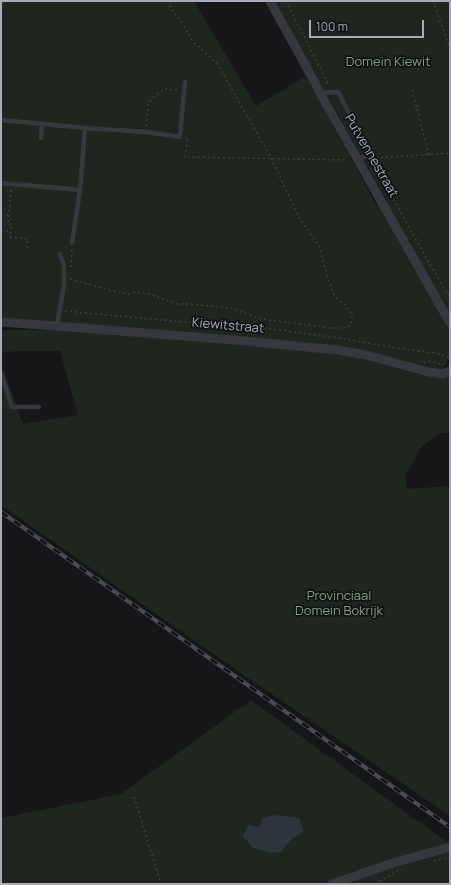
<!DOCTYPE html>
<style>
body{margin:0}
#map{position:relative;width:451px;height:885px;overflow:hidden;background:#161618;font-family:Manrope,sans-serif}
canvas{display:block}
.frame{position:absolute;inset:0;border:2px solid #a8adb8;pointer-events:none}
.scale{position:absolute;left:309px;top:20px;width:115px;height:18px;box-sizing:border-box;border:2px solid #a8adb8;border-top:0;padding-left:5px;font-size:12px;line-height:14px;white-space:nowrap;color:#a8adb8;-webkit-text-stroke:3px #111113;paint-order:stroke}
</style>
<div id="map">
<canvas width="451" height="885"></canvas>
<div class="frame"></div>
<div class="scale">100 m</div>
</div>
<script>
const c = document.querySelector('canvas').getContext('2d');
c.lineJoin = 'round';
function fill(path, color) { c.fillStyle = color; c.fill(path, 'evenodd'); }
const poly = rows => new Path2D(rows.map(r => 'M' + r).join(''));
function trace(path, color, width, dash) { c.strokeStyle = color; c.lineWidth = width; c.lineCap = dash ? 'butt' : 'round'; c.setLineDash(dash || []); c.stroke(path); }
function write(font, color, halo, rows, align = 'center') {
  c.font = font + ' Manrope,sans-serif'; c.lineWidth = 3.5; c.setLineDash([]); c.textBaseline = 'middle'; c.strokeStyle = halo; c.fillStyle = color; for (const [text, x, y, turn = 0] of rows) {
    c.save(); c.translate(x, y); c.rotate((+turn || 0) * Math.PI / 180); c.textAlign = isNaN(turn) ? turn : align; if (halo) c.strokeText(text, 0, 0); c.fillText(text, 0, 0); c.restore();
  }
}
const green = poly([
 [1,1,194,1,256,106,306,76,377,206,387,202,274,1,450,1,450,358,443,367,450,369,450,433,441,433,422,446,405,476,407,489,450,486,450,816,216,656,1,505,1,363,23,424,78,415,60,351,17,351,1,353,1,330,62,330,226,336,161,330,1,318],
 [251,700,419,822,450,844,450,884,1,884,1,818,121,794],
 [276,815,286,817,303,830,291,840,281,852,248,825,260,827]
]);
const water = poly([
 [276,815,299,818,303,831,291,840,281,852,271,853,253,848,243,836,248,825,260,827,262,818]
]);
const path = poly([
 [286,1,329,86],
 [433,1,450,49],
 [412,90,429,155],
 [146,126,149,102,156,95,165,89,178,90],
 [185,138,188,138,185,157,348,160],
 [376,158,450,153],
 [369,162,377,170,432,268,450,298],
 [11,190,8,224,11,224,10,237,28,239],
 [1,215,9,215],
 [1,231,10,231],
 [27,248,28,237],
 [71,267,72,249],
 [70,279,105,289,128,294,137,292,149,294,178,304,191,304,230,308,262,319,331,328,347,328,351,324,352,318,351,313,346,306,334,295,329,282,319,246,298,216,290,198,271,158,218,65,203,50,193,42,182,23,170,7,172,1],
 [65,311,183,322,243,325,339,338,397,348,434,353,450,357],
 [424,363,429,361,444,365],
 [134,797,161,884],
 [434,861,450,857],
 [375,884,399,870]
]);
const service = poly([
 [320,93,338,92,371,156,357,158],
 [1,120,85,128,146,132,180,137,185,82],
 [41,138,42,124],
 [1,183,80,190],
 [72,243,80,190,85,128],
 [57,326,64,285,64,266,60,254],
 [1,373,12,407,39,407]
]);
const minor = poly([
 [270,1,314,81,320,93,450,323],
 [1,322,57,326,234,340,338,350,366,355,429,372,443,374,450,371],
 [332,884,393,863,450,847]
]);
const rail = poly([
 [1,512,450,827]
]);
const parkNames = [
 ["Domein Kiewit",388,62],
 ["Provinciaal",339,596],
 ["Domein Bokrijk",339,611]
];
const streetNames = [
 ["Putvennestraat",371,156,60],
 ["Kiewitstraat",228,326,5]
];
fill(green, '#1e261f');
fill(water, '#2c353c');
trace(path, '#3d3f44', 1.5, [2, 3]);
trace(service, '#37383d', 4.5);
trace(minor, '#37383d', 9);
trace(rail, '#4a4c52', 4);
trace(rail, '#111113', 2.5, [8]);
write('13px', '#7fa381', '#111113', parkNames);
write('13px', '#a8adb8', '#111113', streetNames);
</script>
